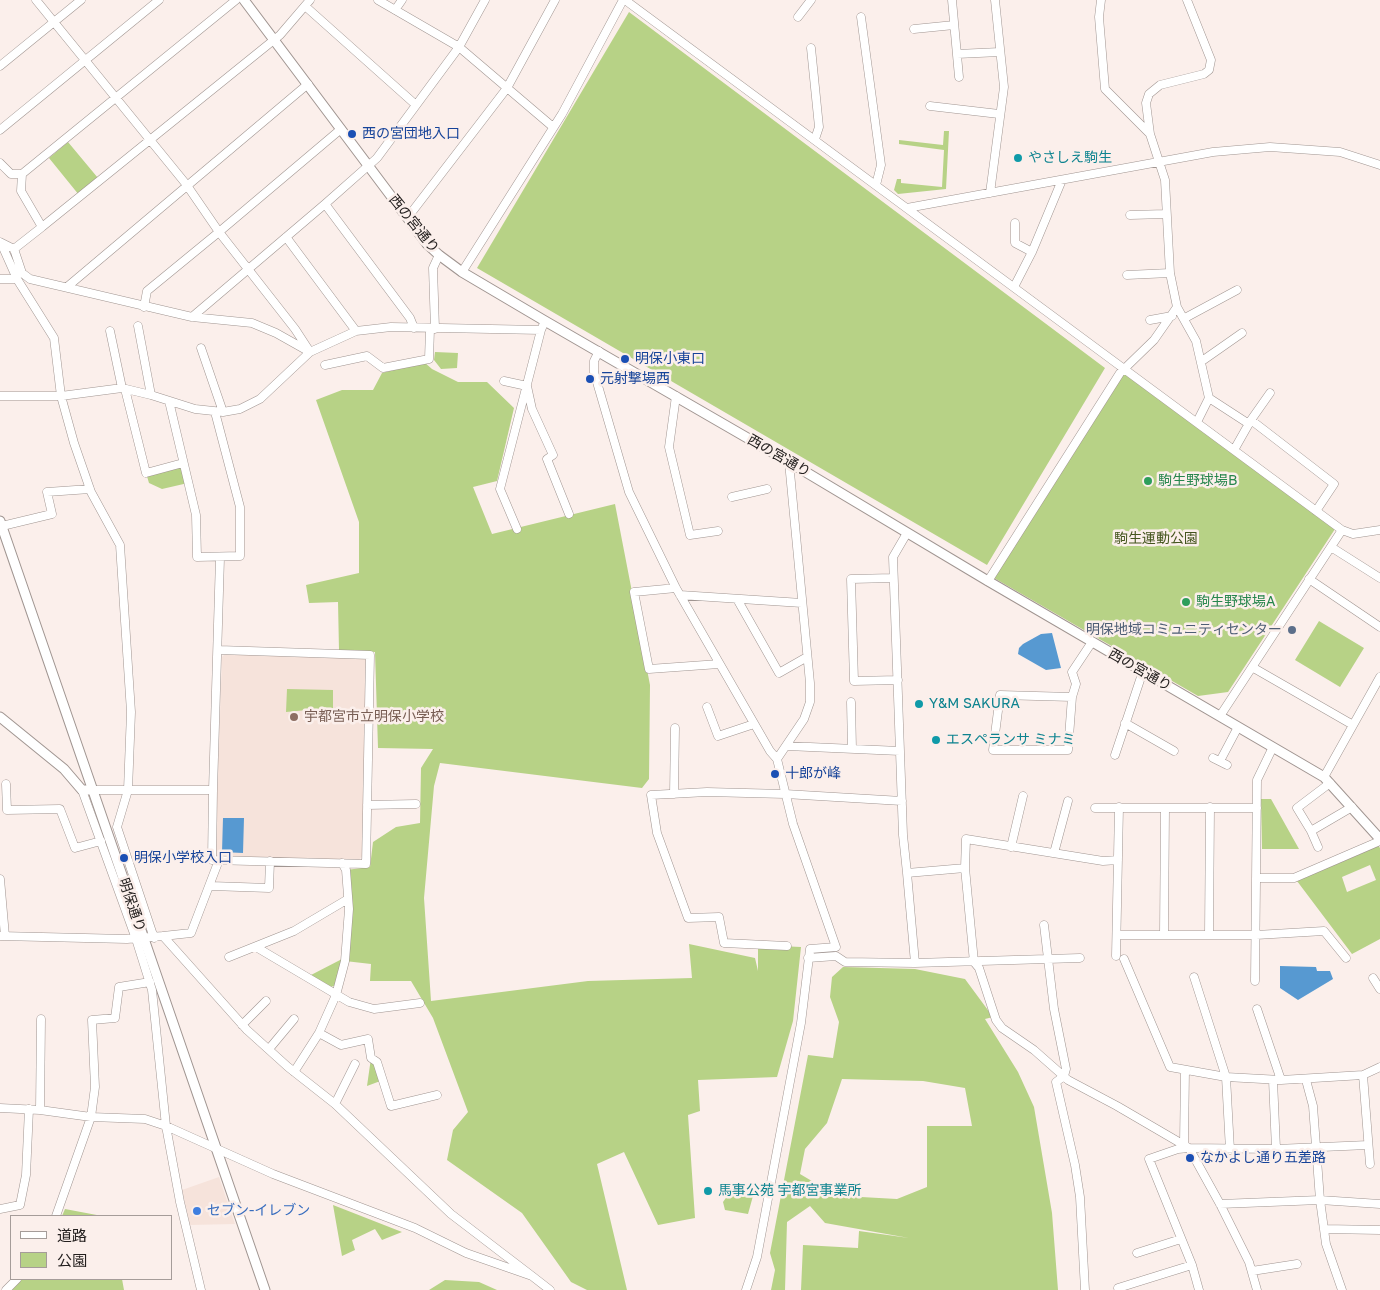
<!DOCTYPE html>
<meta charset="utf-8">
<style>
body{margin:0}
#map{position:relative;width:1380px;height:1290px;overflow:hidden;background:#fbefeb;font-family:"Golos Text","Noto Sans JP",sans-serif}
canvas{display:block}
.legend{position:absolute;left:10px;top:1215px;width:162px;height:65px;box-sizing:border-box;background:#fbefeb;border:1px solid #a59c99;margin:0;padding:6px 9px;list-style:none;font-size:15px;color:#24201f}
.legend li{display:flex;align-items:center;gap:10px;height:25px}
.legend b{width:25px;border:1px solid #a59c99}
</style>
<div id="map">
<canvas width="1380" height="1290"></canvas>
<ul class="legend">
<li><b style="height:6px;background:#fff"></b>道路</li>
<li><b style="height:14px;background:#b7d286"></b>公園</li>
</ul>
</div>
<script>
const c = document.querySelector('canvas').getContext('2d');
c.lineJoin = 'round';
function fill(path, color) { c.fillStyle = color; c.fill(path, 'evenodd'); }
const poly = rows => new Path2D(rows.map(r => 'M' + r).join(''));
function trace(path, color, width, dash) { c.strokeStyle = color; c.lineWidth = width; c.lineCap = dash ? 'butt' : 'round'; c.setLineDash(dash || []); c.stroke(path); }
function write(font, color, halo, rows, align = 'center') {
  c.font = font + ' "Golos Text","Noto Sans JP",sans-serif'; c.lineWidth = 5; c.setLineDash([]); c.textBaseline = 'middle'; c.strokeStyle = halo; c.fillStyle = color; for (const [text, x, y, turn = 0] of rows) {
    c.save(); c.translate(x, y); c.rotate((+turn || 0) * Math.PI / 180); c.textAlign = isNaN(turn) ? turn : align; if (halo) c.strokeText(text, 0, 0); c.fillText(text, 0, 0); c.restore();
  }
}
const built = poly([
 [226,653,366,658,363,855,358,861,218,857,215,854,222,657],
 [219,1177,235,1224,190,1225,182,1190]
]);
const green = poly([
 [629,12,1105,368,987,565,477,268],
 [944,131,949,131,946,189,898,194,894,190,897,179,901,179,901,183,942,187,944,150,899,144,899,140,943,145],
 [68,142,98,178,79,195,49,158],
 [435,352,458,353,457,368,441,369,434,360],
 [424,362,432,369,458,382,487,382,514,408,497,481,473,487,492,534,615,504,650,685,649,779,642,788,440,763,434,786,424,898,431,1001,588,981,692,978,689,944,755,958,758,971,758,945,801,947,793,1021,777,1077,698,1080,700,1111,688,1115,695,1218,658,1225,624,1152,597,1164,627,1290,587,1290,571,1282,522,1213,447,1160,453,1130,468,1112,433,1018,411,981,370,981,371,964,345,961,346,870,370,867,373,842,396,827,420,823,421,768,433,749,378,748,375,652,339,650,338,602,309,603,306,585,359,573,359,522,316,400,342,390,373,390,382,373],
 [1124,372,1335,529,1228,692,1198,696,994,578],
 [183,463,188,483,162,489,149,483,146,473],
 [1319,621,1364,648,1340,687,1295,660],
 [287,689,333,690,333,713,328,713,328,722,319,722,318,709,286,712],
 [1261,799,1271,799,1299,849,1262,849],
 [1378,845,1380,848,1380,939,1352,954,1297,881],
 [1370,865,1376,880,1347,892,1342,877],
 [342,959,336,985,331,987,311,975],
 [843,967,915,969,965,979,993,1017,985,1019,1018,1072,1034,1107,1052,1213,1058,1290,801,1290,803,1245,858,1248,859,1231,909,1238,825,1223,810,1206,787,1222,785,1290,771,1290,775,1270,770,1253,808,1055,833,1058,839,1022,830,997,832,977],
 [842,1079,923,1081,965,1088,972,1126,927,1126,927,1187,897,1199,861,1197,827,1190,800,1174,805,1149,827,1123],
 [371,1058,383,1080,367,1086],
 [734,1192,753,1196,748,1214,725,1210,723,1202,728,1195],
 [333,1205,402,1232,382,1240,375,1229,352,1240,355,1250,342,1256],
 [65,1209,102,1216,62,1216],
 [22,1279,122,1279,124,1290,11,1290],
 [445,1280,479,1282,497,1290,429,1290]
]);
const water = poly([
 [1052,633,1061,668,1046,670,1018,654,1019,648,1023,644,1041,634],
 [223,818,244,818,243,853,222,852],
 [1280,966,1316,967,1317,971,1330,971,1333,979,1298,1000,1280,988]
]);
const minor = poly([
 [36,0,186,184,219,232,295,329,310,352],
 [378,0,459,47,553,127],
 [625,0,1342,530,1353,534,1380,530],
 [952,0,959,77],
 [1101,0,1099,17,1105,89,1150,134],
 [305,6,416,105],
 [395,10,402,0],
 [798,17,811,0],
 [861,17,881,165,876,185],
 [914,29,954,25],
 [811,48,819,127,815,139],
 [957,54,1000,52],
 [0,66,81,0],
 [930,106,999,114],
 [0,130,159,0],
 [0,163,11,174,22,174,21,191,42,227,14,249],
 [22,174,236,0],
 [990,193,1004,87,995,0],
 [325,204,410,318,414,328],
 [907,208,1213,152,1270,147,1340,152,1380,165],
 [1130,215,1166,214],
 [408,217,507,88,555,0],
 [1015,223,1015,243,1032,252],
 [42,227,280,35,310,0],
 [286,237,356,331],
 [0,242,14,249,22,273,30,279,192,317,252,323,276,333,308,351],
 [1,243,17,279,54,338,61,396,74,443,91,492,120,545,131,712,128,790,117,827,154,938],
 [462,272,562,114,623,0],
 [1127,275,1170,273],
 [0,279,17,279],
 [67,287,308,84],
 [1014,287,1032,252,1062,180],
 [144,307,147,291,219,232,341,129],
 [1177,307,1196,341,1209,398,1197,422],
 [192,317,325,204,377,158,459,47,485,0],
 [1185,318,1237,290],
 [1150,320,1172,316],
 [138,326,151,395],
 [435,329,433,268,439,255],
 [110,331,122,388],
 [201,348,223,412],
 [599,351,594,361,594,372,629,492,676,588,770,751,777,759,793,824,836,947,810,949,801,1023,757,1257,746,1290],
 [1202,361,1242,333],
 [325,365,367,356,383,368,429,359,430,329],
 [504,381,527,386,532,409,553,455,547,459,569,514],
 [125,389,146,473,183,463],
 [0,396,61,396,122,388,151,395,195,409,223,412,240,409,260,399,310,352,356,331,391,327,541,330,545,321],
 [676,396,669,447,690,535,718,531],
 [1209,398,1249,424],
 [169,401,196,515,197,557,240,556,240,507,215,412],
 [1251,420,1334,484,1316,511],
 [1234,450,1251,420,1270,393],
 [732,497,767,489],
 [2,526,52,514,47,492,90,489],
 [517,529,500,489,541,330],
 [907,533,893,557,903,835,907,873,965,868,974,962,979,968,996,1020,1002,1028,1034,1050,1068,1080,1117,1106,1189,1148,1220,1204,1249,1262,1257,1290],
 [1331,547,1380,578],
 [893,578,851,579,854,681,898,680],
 [1309,579,1380,627],
 [988,581,1120,373,1154,340,1177,307,1170,273,1165,180,1150,134,1146,103,1149,94,1160,85,1204,74,1209,70,1211,60,1187,0],
 [676,588,634,592,649,669,719,664],
 [680,595,802,603],
 [737,599,779,673,807,657],
 [1252,667,1353,725],
 [1072,697,1068,750,993,750,1000,695,1072,697,1076,684,1072,672,1092,642],
 [851,702,852,749],
 [707,707,718,736,754,724],
 [1220,716,1342,530],
 [1125,723,1174,751],
 [787,746,900,751],
 [1115,755,1143,671],
 [1213,758,1227,765],
 [777,759,804,719,810,702,810,683,789,462],
 [1220,761,1238,727],
 [1324,777,1380,677],
 [1330,783,1297,808,1311,831,1352,807],
 [6,784,7,810,60,809,75,848,101,841],
 [82,790,136,939,152,990,166,1126,180,1202,201,1290],
 [92,790,213,790,220,558],
 [213,790,212,860,366,864,370,655,219,650],
 [674,794,675,728],
 [367,805,416,804],
 [1095,808,1257,808],
 [1311,831,1318,847],
 [1011,847,1023,796],
 [1054,853,1068,801],
 [965,868,966,839,1103,861,1118,860],
 [907,873,915,963],
 [1256,878,1294,878,1380,841],
 [0,879,5,936],
 [211,886,269,888,270,861],
 [1044,925,1054,1009,1066,1069,1064,1076,1056,1082,1075,1165,1080,1197,1085,1290],
 [1164,934,1165,808],
 [1117,935,1256,935,1324,931,1346,958],
 [1209,935,1210,807],
 [0,936,127,939,163,936,247,1030,288,1067,335,1104,451,1214,532,1276],
 [163,936,191,933,219,860],
 [787,946,724,943,719,917,688,918,657,833,651,795,707,792,785,794,902,801],
 [256,947,349,1002,374,1009,420,1003],
 [1116,956,1119,807],
 [229,957,294,931,348,899],
 [808,958,836,956,845,962,915,963,1080,958],
 [1124,959,1170,1067,1226,1077,1281,1080,1363,1075,1380,1067],
 [1194,977,1226,1077,1230,1150],
 [1373,978,1380,989],
 [1255,981,1257,780,1273,747],
 [1257,1009,1281,1080],
 [242,1025,266,1001],
 [319,1033,336,995,345,961,349,909,346,870,342,863],
 [269,1049,294,1019],
 [294,1072,319,1033,341,1045,368,1039,371,1058,377,1062,391,1106,437,1095],
 [1363,1075,1370,1164],
 [1273,1080,1276,1149],
 [1306,1080,1313,1106,1320,1200,1326,1244,1342,1290],
 [335,1104,355,1064],
 [0,1108,40,1110,91,1117,145,1119,166,1126,273,1174,415,1228,466,1253,532,1276,550,1290],
 [40,1110,41,1019],
 [1184,1144,1185,1070],
 [1220,1204,1320,1200,1380,1204],
 [0,1209,20,1205,26,1175,29,1109],
 [56,1216,91,1117,95,1087,92,1020,115,1018,119,987,150,982],
 [1324,1229,1380,1230],
 [1137,1253,1181,1239],
 [1252,1271,1297,1264],
 [1118,1288,1192,1265],
 [6,1290,17,1279],
 [1199,1290,1192,1265,1149,1159,1178,1149,1189,1148,1276,1149,1368,1145]
]);
const tertiary = poly([
 [244,0,427,244,439,255,462,272,545,321,789,462,988,581,1324,777,1380,839],
 [0,521,265,1290],
 [0,717,64,769,82,790,92,790]
]);
const markers = [
 [352,134,5,"#1a4fb4"],
 [1018,158,5,"#0f9aa8"],
 [625,359,5,"#1a4fb4"],
 [590,379,5,"#1a4fb4"],
 [1148,481,5,"#2e9e5b"],
 [1186,602,5,"#2e9e5b"],
 [1292,630,5,"#5c6f8a"],
 [919,704,5,"#0f9aa8"],
 [294,717,5,"#8d6e63"],
 [936,740,5,"#0f9aa8"],
 [775,774,5,"#1a4fb4"],
 [124,858,5,"#1a4fb4"],
 [1190,1158,5,"#1a4fb4"],
 [708,1191,5,"#0f9aa8"],
 [197,1211,5,"#3f7fe0"]
];
const transitNames = [
 ["西の宮団地入口",362,134],
 ["明保小東口",635,359],
 ["元射撃場西",600,379],
 ["十郎が峰",785,774],
 ["明保小学校入口",134,858],
 ["なかよし通り五差路",1200,1158]
];
const cultureNames = [
 ["やさしえ駒生",1028,158],
 ["Y&M SAKURA",929,704],
 ["エスペランサ ミナミ",946,740],
 ["馬事公苑 宇都宮事業所",718,1191]
];
const streetNames = [
 ["西の宮通り",414,224,51],
 ["西の宮通り",779,456,30],
 ["西の宮通り",1140,670,30],
 ["明保通り",132,905,71]
];
const leisureNames = [
 ["駒生野球場B",1158,481],
 ["駒生野球場A",1196,602]
];
const parkNames = [
 ["駒生運動公園",1156,539]
];
const serviceNames = [
 ["明保地域コミュニティセンター",1282,630]
];
const educationNames = [
 ["宇都宮市立明保小学校",304,717]
];
const shopNames = [
 ["セブン-イレブン",207,1211]
];
fill(built, '#f6e3db');
fill(green, '#b7d286');
fill(water, '#5799d1');
trace(minor, '#a09591', 9);
trace(tertiary, '#a09591', 11);
trace(minor, '#fff', 8);
trace(tertiary, '#fff', 9);
for (const [x, y, r, color] of markers) { const dot = new Path2D(); dot.arc(x, y, r, 0, 2 * Math.PI); c.fillStyle = color; c.fill(dot); trace(dot, '#fbefeb', 2); }
write('14px', '#164399', '#fbefeb', transitNames, 'left');
write('14px', '#0d838f', '#fbefeb', cultureNames, 'left');
write('14px', '#24201f', '#fbefeb', streetNames);
write('14px', '#27864d', '#fbefeb', leisureNames, 'left');
write('14px', '#44551e', '#fbefeb', parkNames);
write('14px', '#4e5e75', '#fbefeb', serviceNames, 'right');
write('14px', '#785e54', '#fbefeb', educationNames, 'left');
write('14px', '#366cbe', '#fbefeb', shopNames, 'left');
</script>
